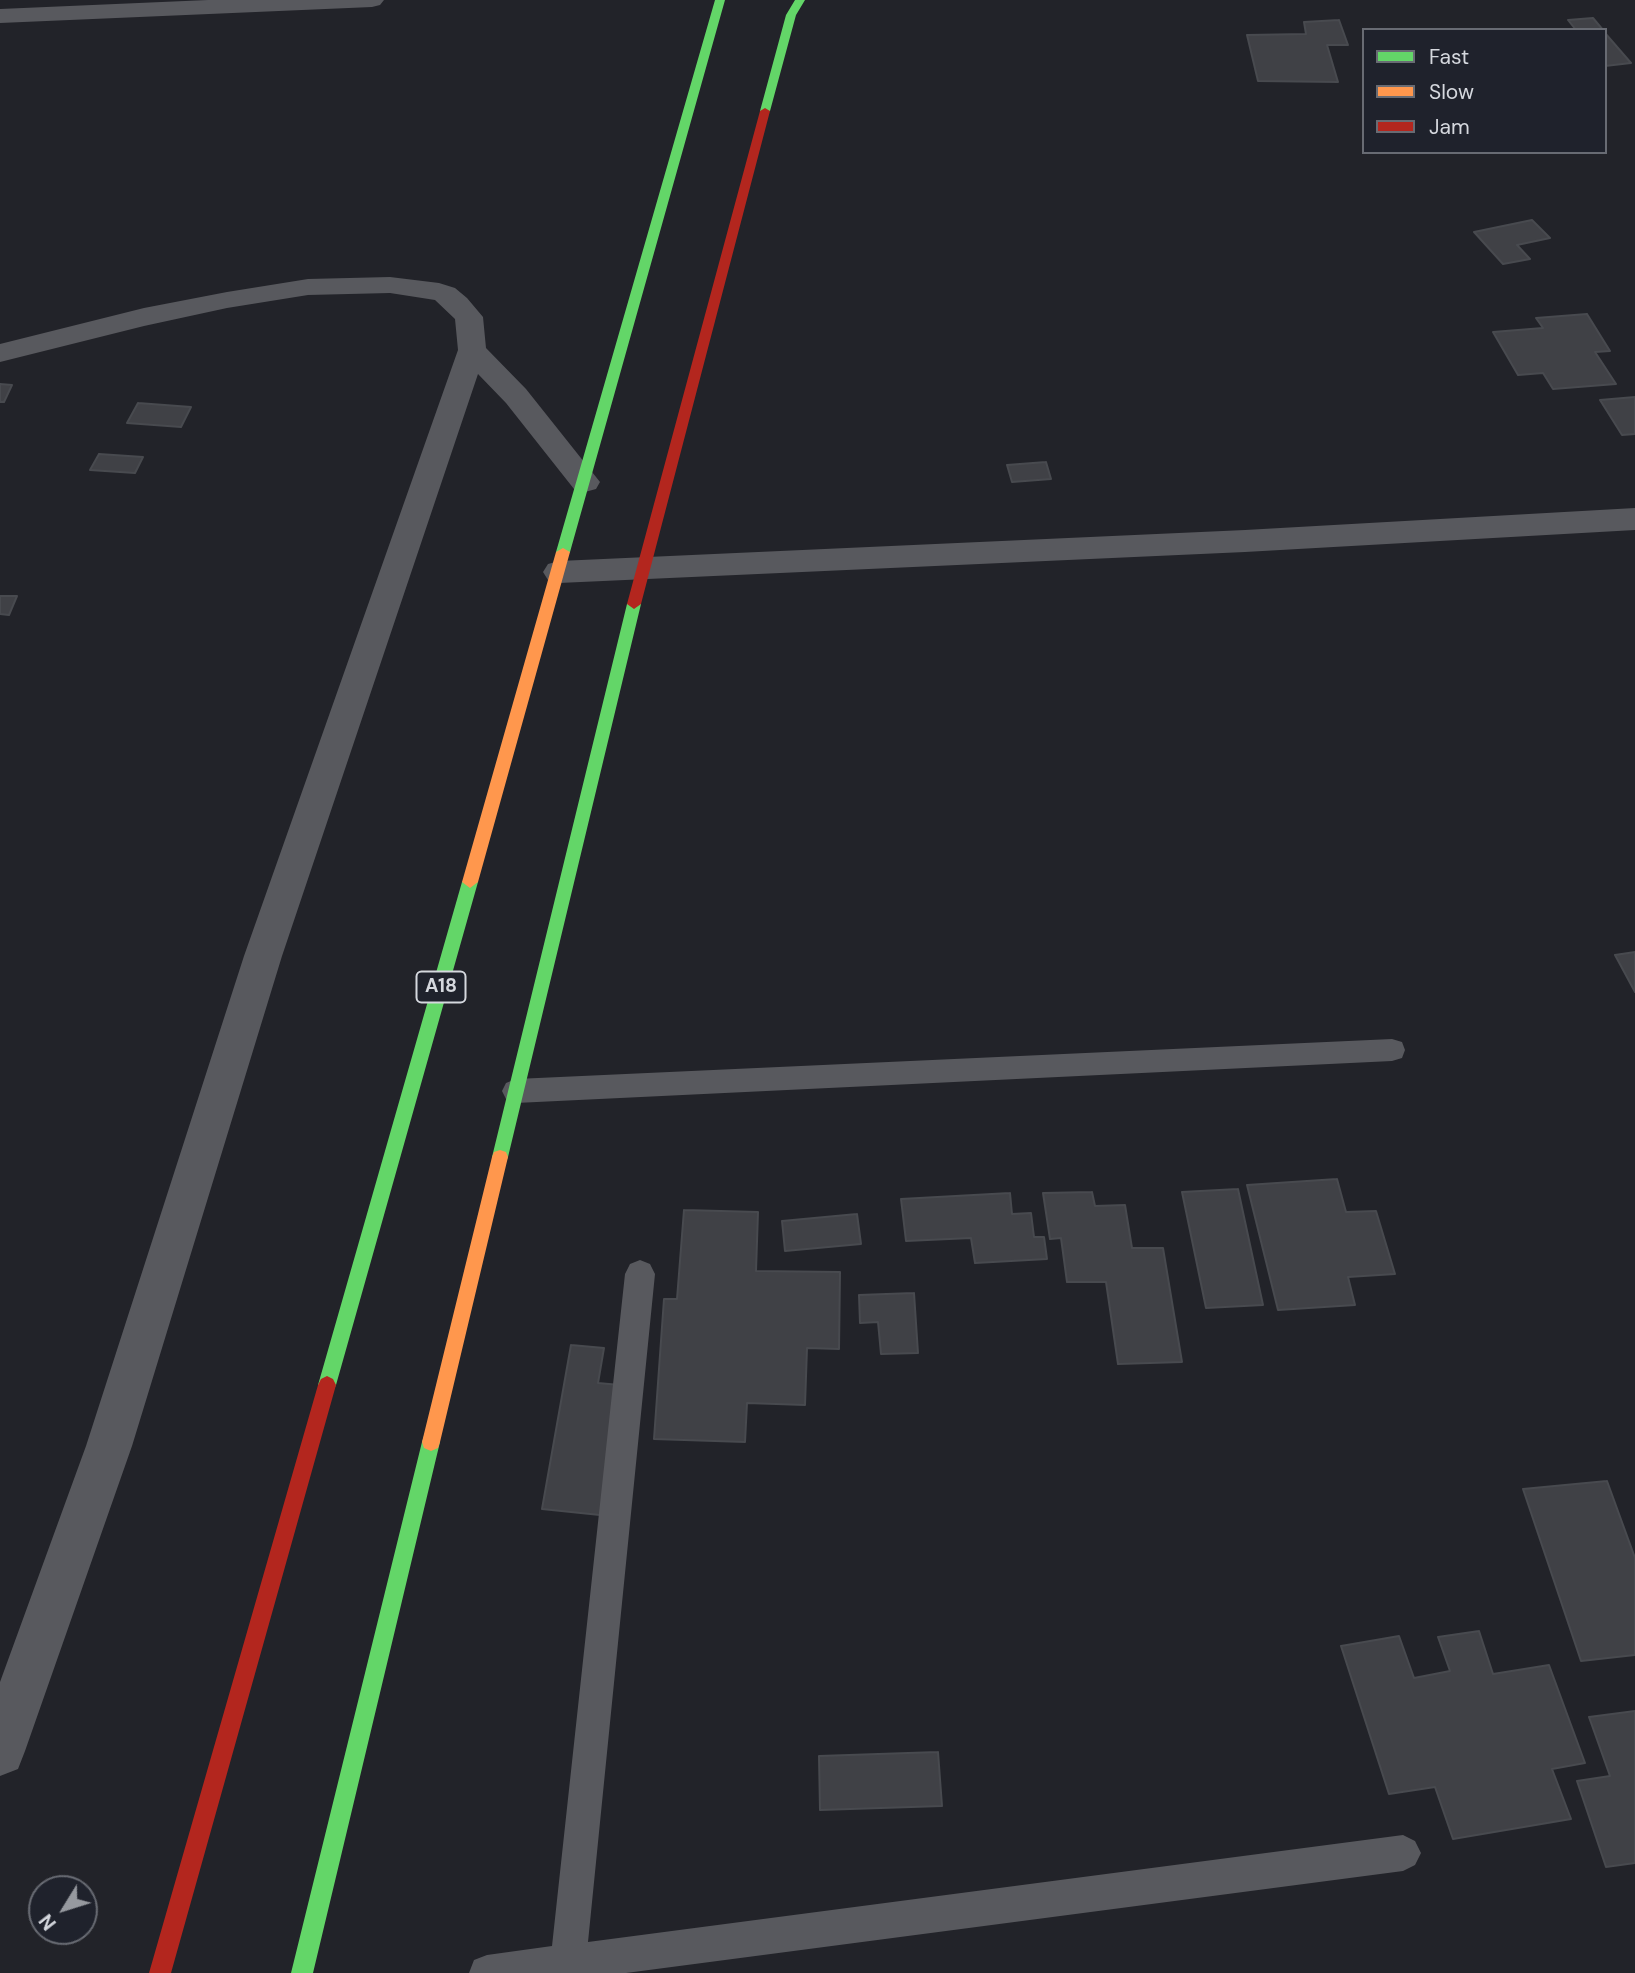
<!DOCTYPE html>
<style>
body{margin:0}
#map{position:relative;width:1635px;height:1973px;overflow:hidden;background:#222329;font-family:"DM Sans",sans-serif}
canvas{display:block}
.legend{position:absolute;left:1362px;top:28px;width:245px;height:126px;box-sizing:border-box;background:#1f222c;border:2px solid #686b73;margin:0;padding:9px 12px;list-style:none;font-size:21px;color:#d5d8de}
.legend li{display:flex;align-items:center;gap:14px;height:35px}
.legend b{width:35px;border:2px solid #686b73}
.north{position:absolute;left:28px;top:1875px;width:70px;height:70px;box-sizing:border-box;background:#1f222c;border:2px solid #686b73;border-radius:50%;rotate:232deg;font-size:19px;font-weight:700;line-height:28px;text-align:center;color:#d5d8de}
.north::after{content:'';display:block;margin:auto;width:24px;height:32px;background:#96999f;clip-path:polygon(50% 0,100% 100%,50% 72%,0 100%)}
</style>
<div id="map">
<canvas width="1635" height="1973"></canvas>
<ul class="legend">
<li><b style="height:9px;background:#63d668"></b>Fast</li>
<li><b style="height:9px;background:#ff974d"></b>Slow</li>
<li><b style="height:9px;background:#b3261e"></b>Jam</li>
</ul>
<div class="north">N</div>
</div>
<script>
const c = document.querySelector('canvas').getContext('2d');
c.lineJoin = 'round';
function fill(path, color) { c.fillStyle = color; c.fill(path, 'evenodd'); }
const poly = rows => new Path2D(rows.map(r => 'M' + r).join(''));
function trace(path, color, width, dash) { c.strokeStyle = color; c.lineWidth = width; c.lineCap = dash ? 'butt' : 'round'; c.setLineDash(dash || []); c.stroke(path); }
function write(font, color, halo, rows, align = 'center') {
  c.font = font + ' "DM Sans",sans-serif'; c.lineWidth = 6; c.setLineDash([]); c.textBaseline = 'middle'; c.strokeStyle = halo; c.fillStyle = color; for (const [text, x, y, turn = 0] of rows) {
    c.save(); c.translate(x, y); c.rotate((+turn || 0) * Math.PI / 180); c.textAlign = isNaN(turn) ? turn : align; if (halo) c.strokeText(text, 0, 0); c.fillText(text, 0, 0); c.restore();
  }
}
const building = poly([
 [1593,18,1603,30,1576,30,1568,20,1593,18],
 [1339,20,1348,45,1327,45,1338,82,1258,81,1247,35,1306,34,1304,22,1339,20],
 [1605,33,1631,63,1605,66,1605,33],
 [1532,220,1550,238,1517,245,1530,259,1503,264,1474,232,1532,220],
 [1587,314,1610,351,1595,352,1616,384,1553,389,1543,373,1518,375,1493,332,1543,328,1536,318,1587,314],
 [0,384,12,385,4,402,0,402,0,384],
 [1635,397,1635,434,1622,435,1600,400,1635,397],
 [138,403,191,407,181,427,127,423,138,403],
 [99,454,143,457,135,473,90,470,99,454],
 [1046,462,1051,479,1012,482,1007,465,1046,462],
 [0,596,17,596,9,615,0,614,0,596],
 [1635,952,1635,992,1615,955,1635,952],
 [1337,1179,1346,1212,1376,1211,1395,1274,1348,1277,1355,1305,1278,1310,1247,1185,1337,1179],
 [1238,1189,1263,1305,1206,1308,1182,1192,1238,1189],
 [1092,1192,1095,1206,1125,1205,1132,1248,1163,1248,1182,1362,1118,1364,1106,1282,1067,1282,1061,1238,1050,1239,1043,1193,1092,1192],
 [1010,1193,1012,1214,1031,1213,1034,1237,1044,1237,1047,1259,975,1263,971,1238,906,1241,901,1199,1010,1193],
 [684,1210,758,1212,756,1271,840,1272,839,1349,807,1348,805,1405,747,1403,745,1442,654,1439,664,1299,677,1299,684,1210],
 [857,1214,861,1244,785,1251,782,1221,857,1214],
 [914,1293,918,1353,881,1354,878,1322,860,1323,859,1295,914,1293],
 [571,1345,604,1348,598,1383,620,1385,600,1515,542,1509,571,1345],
 [1607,1481,1635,1558,1635,1655,1581,1661,1523,1489,1607,1481],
 [1479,1631,1493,1674,1549,1665,1585,1763,1552,1769,1571,1819,1453,1839,1435,1787,1389,1794,1341,1646,1399,1636,1414,1678,1450,1671,1438,1637,1479,1631],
 [1635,1711,1635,1863,1606,1867,1577,1781,1610,1776,1589,1717,1635,1711],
 [938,1752,942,1806,820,1810,819,1756,938,1752]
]);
const lane = poly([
 [1392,1039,1402,1042,1405,1050,1402,1058,1392,1061,516,1103,506,1099,502,1091,506,1083,516,1079,1392,1039],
 [640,1260,650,1264,655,1274,588,1942,1403,1835,1415,1841,1421,1853,1415,1865,1403,1871,626,1973,469,1973,474,1960,487,1955,552,1946,625,1274,630,1264,640,1260]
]);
const street = poly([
 [208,0,384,0,380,5,372,7,0,23,0,9,208,0],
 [390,277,439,283,455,288,467,298,483,317,486,348,526,389,600,482,596,489,585,492,574,489,506,403,478,374,282,956,132,1446,25,1751,18,1769,0,1776,0,1682,86,1446,244,956,458,350,455,319,435,300,390,293,308,295,227,308,144,326,0,362,0,344,144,308,227,292,308,279,390,277],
 [1635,508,1635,530,1245,552,559,583,548,580,543,572,548,564,559,561,1245,530,1635,508]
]);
const fast = poly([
 [715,0,725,0,570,552,563,556,556,552,715,0],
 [795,0,805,0,796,15,770,111,761,113,760,111,786,15,795,0],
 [634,599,641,604,508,1157,506,1162,500,1164,494,1162,492,1157,627,604,634,599],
 [470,876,478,882,336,1385,333,1391,327,1394,321,1391,318,1385,462,882,470,876],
 [431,1433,438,1436,440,1442,313,1973,291,1973,422,1442,424,1436,431,1433]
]);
const slow = poly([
 [563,548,570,552,478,882,470,888,462,882,556,552,563,548],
 [500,1150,506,1152,508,1157,440,1442,438,1448,431,1451,424,1448,422,1442,492,1157,494,1152,500,1150]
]);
const jam = poly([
 [765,108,770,111,641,604,634,609,627,604,760,111,765,108],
 [327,1376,333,1379,336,1385,171,1973,149,1973,318,1385,321,1379,327,1376]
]);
const shields = [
 [441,987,49]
];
const shieldNames = [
 ["A18",441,987]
];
fill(building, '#404146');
trace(building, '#484a4f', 2);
fill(lane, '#58595e');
fill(street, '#58595e');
fill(fast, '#63d668');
fill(slow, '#ff974d');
fill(jam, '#b3261e');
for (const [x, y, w] of shields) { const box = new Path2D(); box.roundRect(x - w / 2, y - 15.5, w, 31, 5); c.fillStyle = '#1f222c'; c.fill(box); trace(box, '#d5d8de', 2); }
write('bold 19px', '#d5d8de', null, shieldNames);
</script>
